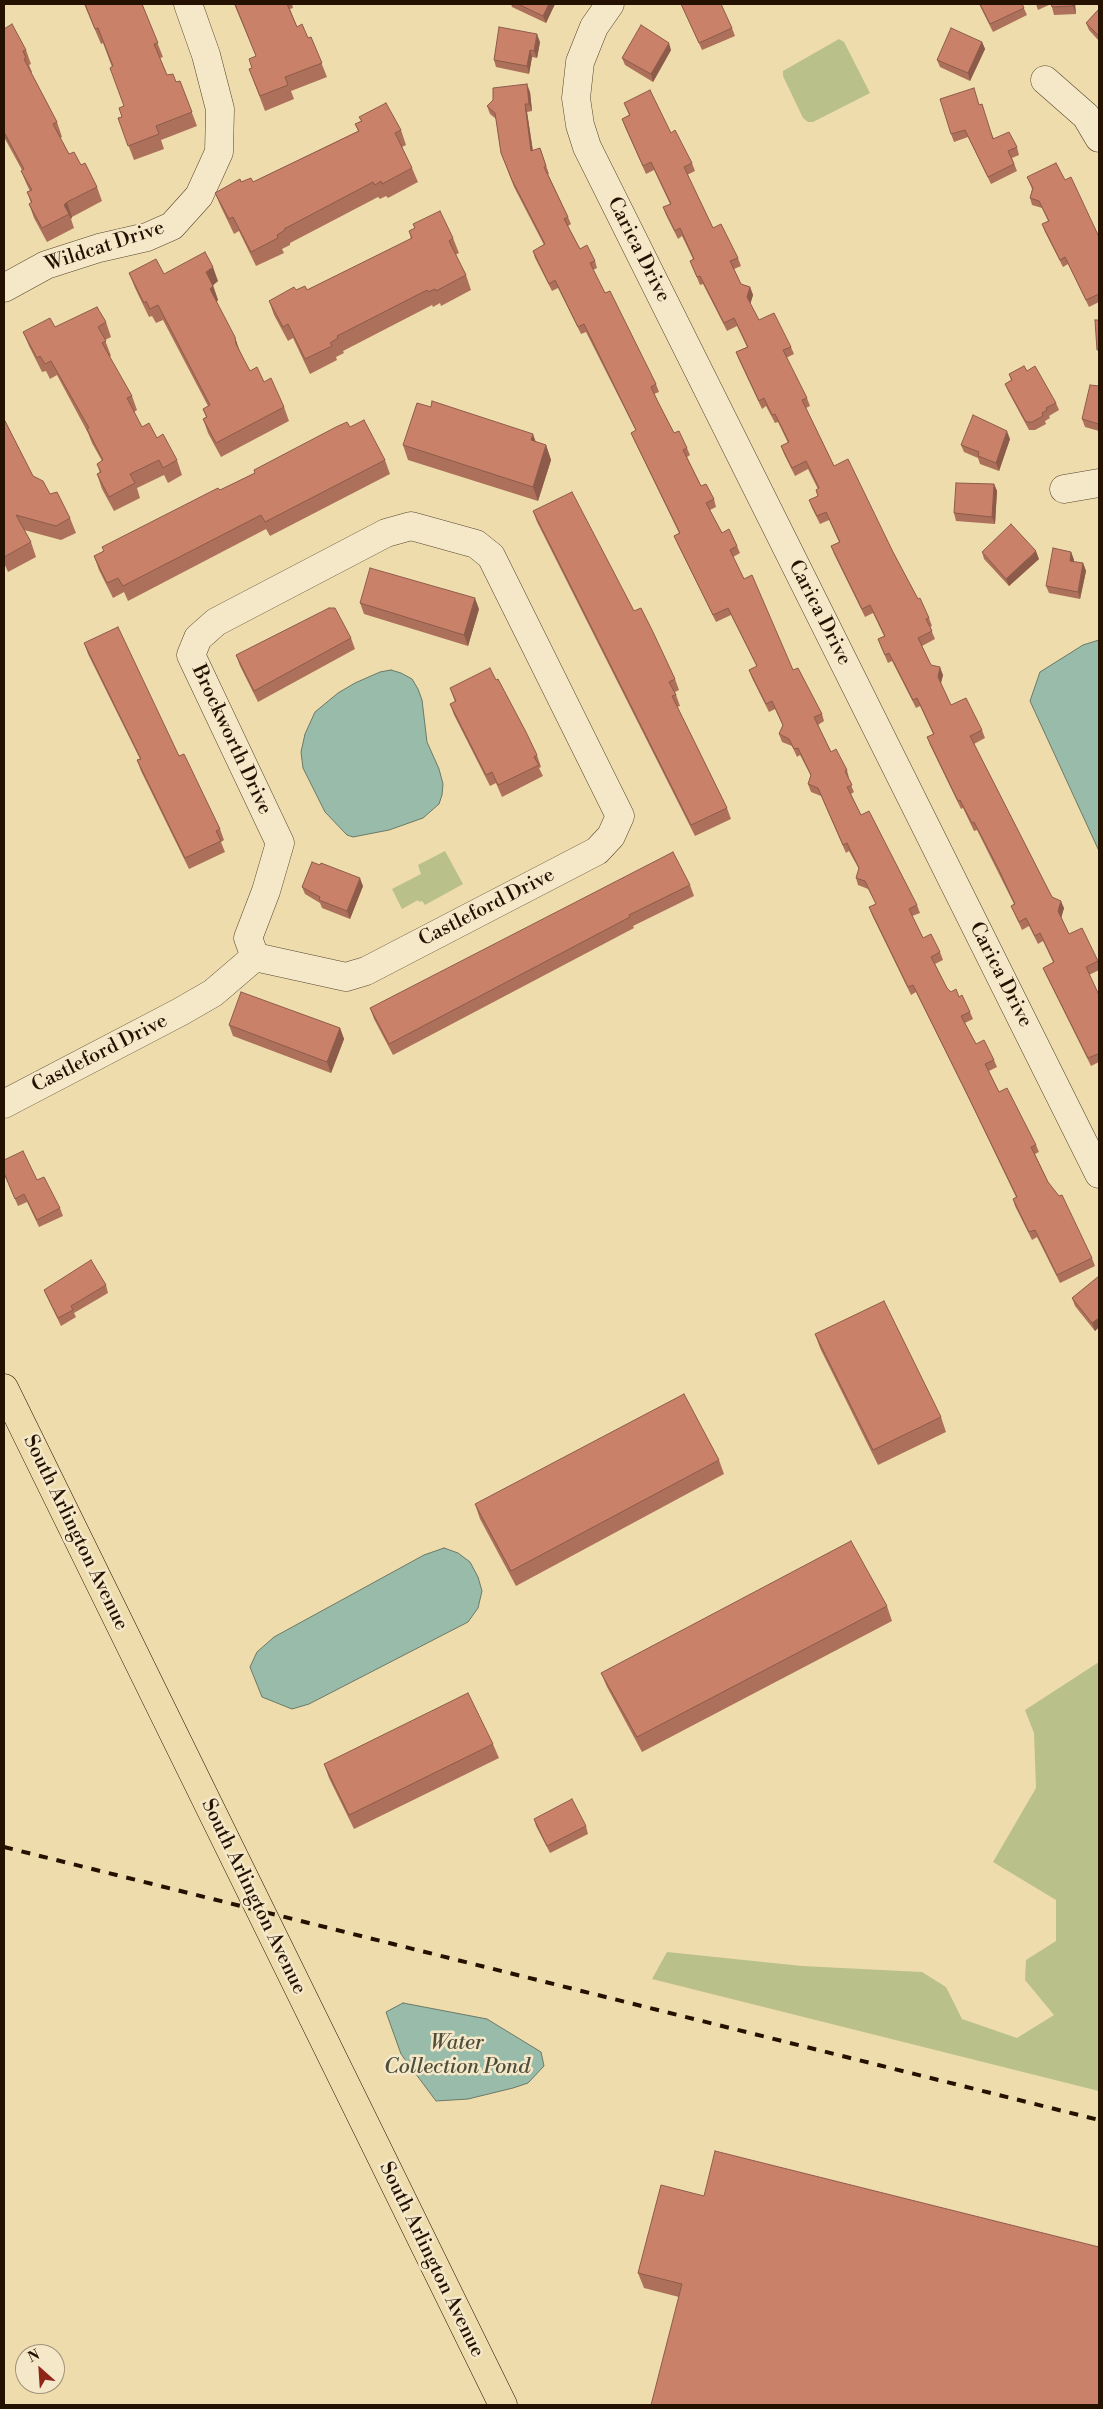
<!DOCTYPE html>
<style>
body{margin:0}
#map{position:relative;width:1103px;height:2409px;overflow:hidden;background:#eedcac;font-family:"Libre Bodoni",serif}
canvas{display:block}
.frame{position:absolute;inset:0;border:5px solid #241100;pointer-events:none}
.north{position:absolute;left:15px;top:2344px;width:50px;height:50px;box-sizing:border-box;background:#f4e8c9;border:1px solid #a19279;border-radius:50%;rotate:334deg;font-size:14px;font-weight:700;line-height:20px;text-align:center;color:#241100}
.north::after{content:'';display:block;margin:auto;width:18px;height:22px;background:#8f2418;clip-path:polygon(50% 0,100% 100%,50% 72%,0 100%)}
</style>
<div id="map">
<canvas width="1103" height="2409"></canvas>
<div class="frame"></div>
<div class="north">N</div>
</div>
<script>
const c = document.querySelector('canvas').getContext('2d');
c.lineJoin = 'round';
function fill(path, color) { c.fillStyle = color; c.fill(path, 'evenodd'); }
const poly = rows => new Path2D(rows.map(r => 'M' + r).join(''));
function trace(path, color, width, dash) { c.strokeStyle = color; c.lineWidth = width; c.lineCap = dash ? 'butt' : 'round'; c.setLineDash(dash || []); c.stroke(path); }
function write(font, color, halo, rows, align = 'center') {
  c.font = font + ' "Libre Bodoni",serif'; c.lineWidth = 5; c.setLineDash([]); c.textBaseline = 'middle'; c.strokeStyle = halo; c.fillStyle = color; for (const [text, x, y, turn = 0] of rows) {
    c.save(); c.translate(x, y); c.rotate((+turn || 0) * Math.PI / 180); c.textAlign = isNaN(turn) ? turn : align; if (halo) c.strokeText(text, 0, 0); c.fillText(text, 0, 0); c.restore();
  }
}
const green = poly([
 [839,39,844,42,870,93,813,122,808,122,803,118,783,76,783,71],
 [445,851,463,884,425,905,422,901,419,902,418,900,402,909,392,889,421,874,418,865],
 [1099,1662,1099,2091,652,1979,667,1952,802,1966,922,1972,946,1987,962,2019,1017,2038,1054,2015,1025,1980,1026,1960,1056,1941,1056,1900,993,1862,1036,1788,1034,1733,1025,1710]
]);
const water = poly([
 [1099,640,1099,851,1030,701,1040,672,1083,645,1099,640],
 [391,670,401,673,412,679,418,689,422,700,427,742,439,769,443,784,442,795,439,804,423,818,389,830,353,837,347,835,325,812,303,768,301,752,305,734,315,712,338,693,355,683,380,672,391,670],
 [444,1548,458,1553,470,1562,478,1577,482,1591,478,1608,468,1622,309,1704,292,1709,262,1697,250,1667,257,1652,274,1637,424,1555,444,1548],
 [403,2003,487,2019,541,2052,544,2066,528,2083,513,2088,468,2099,436,2101,401,2054,386,2012,403,2003]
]);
const minor = poly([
 [610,4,594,27,580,62,576,98,580,125,587,147,1099,1174],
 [1045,80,1086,116,1099,138],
 [4,288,46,265,99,248,147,237,172,226,199,196,219,152,220,109,206,55,188,4],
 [1064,489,1099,483],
 [4,1104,180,1012,213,993,255,957,346,977,366,971,597,851,611,836,620,816,491,556,476,544,411,526,386,533,216,622,198,638,191,655,280,843,266,891,248,938,255,957]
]);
const major = poly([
 [4,1388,503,2405]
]);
const rail = poly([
 [4,1847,1099,2120]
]);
const wall = poly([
 [84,4,142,4,163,57,160,58,167,75,176,82,180,81,197,126,161,140,164,149,134,160,118,118,122,117,124,106,112,67,103,43,101,44],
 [234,4,292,4,293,8,290,9,297,27,308,38,311,37,327,77,291,91,294,99,265,111,249,69,252,68,256,56],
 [511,4,555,4,546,23,512,7],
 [681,4,732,28,735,36,702,50],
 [979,4,1022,4,1027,15,993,32],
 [1036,4,1051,4,1038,10],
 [1051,4,1075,4,1076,14,1054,15,1052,7],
 [1099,9,1099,41,1089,30,1086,23],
 [4,29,26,50,31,64,29,65,32,72,31,73,57,122,62,137,60,138,69,154,81,165,97,187,102,201,72,217,71,219,74,228,47,242,34,218,29,204,31,203,27,192,30,191,27,185,21,171,22,170,4,137],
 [540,42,537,58,532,57,529,74,496,67,494,60],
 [982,42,985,49,970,81,940,67,937,60],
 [671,50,653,82,625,65,622,58],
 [530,92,532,111,527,112,533,151,540,148,549,174,548,174,568,217,571,224,568,226,580,249,595,261,597,268,593,270,605,293,656,384,659,392,654,394,674,433,687,448,690,455,687,457,701,486,714,499,716,507,710,510,722,533,737,546,740,553,733,557,744,579,793,670,822,714,824,721,818,725,831,752,847,770,849,778,848,778,854,792,851,794,861,815,917,905,920,913,912,916,923,938,940,952,943,960,935,964,947,988,951,992,959,997,970,1012,973,1019,965,1023,976,1044,994,1060,997,1067,989,1071,999,1092,1036,1145,1039,1152,1035,1154,1048,1182,1092,1258,1095,1266,1060,1283,1037,1237,1032,1240,1015,1206,1013,1199,1016,1197,970,1101,916,992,911,995,872,915,869,907,876,904,868,889,858,885,856,878,859,869,849,851,846,853,821,796,811,792,808,784,811,776,800,755,797,757,792,746,782,742,779,734,783,726,775,709,769,712,752,678,749,670,757,667,731,615,716,622,677,543,674,536,679,533,634,440,631,433,636,431,586,332,581,334,558,288,552,291,535,258,533,251,544,245,514,187,501,153,496,119,490,114,487,106],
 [624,103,671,133,692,163,695,171,687,175,713,228,738,258,741,266,734,269,741,284,750,287,753,295,750,304,759,320,791,347,794,354,786,358,807,398,810,406,806,408,834,466,893,552,918,599,929,618,932,626,930,627,935,639,922,646,931,665,943,675,941,684,951,705,982,730,985,738,974,744,1052,897,1064,908,1061,917,1069,934,1098,961,1099,965,1099,970,1089,975,1099,995,1099,1062,1091,1066,1046,975,1043,968,1053,962,1043,941,1038,944,1029,926,1022,930,1011,906,1014,904,977,830,974,831,963,808,961,809,930,745,927,737,933,734,920,706,916,708,892,661,888,663,881,647,878,639,884,636,873,613,865,617,834,554,831,546,839,542,829,520,820,524,812,508,809,500,818,496,816,490,818,489,808,469,795,476,784,454,781,446,788,443,778,422,775,423,766,406,762,409,739,360,736,352,747,347,737,326,727,331,703,284,700,285,690,261,693,259,682,236,678,239,666,215,663,207,670,204,654,170,646,174,625,127,622,119,629,115],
 [979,105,994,139,1017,147,1019,155,1012,158,1017,171,991,184,968,137,954,142,951,134],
 [359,117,401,130,406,145,402,147,412,168,418,182,388,198,386,196,380,199,378,197,290,243,290,245,282,249,284,253,256,266,239,231,234,234,221,207,215,193,241,182,253,182,358,131,355,124,361,121],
 [1027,177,1065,180,1099,237,1099,302,1089,307,1068,264,1063,267,1045,232,1042,224,1048,221,1042,208,1032,205,1030,198,1032,189],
 [413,224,453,238,459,253,455,255,466,275,471,290,441,306,440,303,433,307,432,305,343,351,344,353,336,357,337,360,310,374,293,338,288,341,274,315,269,301,296,290,307,290,411,239,409,231,415,229],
 [129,273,164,274,218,281,213,285,218,300,216,302,240,352,241,354,250,371,264,382,284,407,289,421,221,457,208,433,203,419,206,417,203,409,208,406,163,320,156,323,152,316,149,317,135,288],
 [106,322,111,337,105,340,111,356,109,357,132,396,137,410,134,412,142,427,157,438,177,460,182,475,168,483,164,475,137,488,140,498,114,511,102,489,97,474,100,473,97,464,102,461,92,443,88,433,57,375,50,379,46,371,42,372,29,346,23,332,55,327],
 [1027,371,1056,403,1059,410,1049,416,1050,418,1045,421,1046,424,1035,430,1029,430,1008,391,1005,384,1011,380,1009,374],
 [1099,386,1099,431,1085,427,1082,419],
 [4,419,33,476,70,518,76,533,61,540,24,530,31,542,36,557,8,572,4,563],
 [350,427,385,460,390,474,270,536,266,529,128,601,124,592,113,598,99,570,94,556,220,490,255,473,254,470],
 [1010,439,999,471,980,464,978,458,964,452,961,445],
 [403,445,546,445,551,460,538,501,408,460],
 [994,484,997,491,995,524,956,521,954,513],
 [533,511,675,679,679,690,675,692,680,706,677,707,727,808,731,819,695,836,537,522],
 [982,552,1039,559,1009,586,984,559],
 [1071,552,1074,560,1074,562,1083,563,1086,571,1080,599,1049,593,1046,586],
 [360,603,479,609,468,646,364,614],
 [351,638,355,649,258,702,240,666,236,655],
 [84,643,179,756,220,829,224,840,221,842,225,852,189,869,141,771,137,760,140,759,88,654],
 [450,688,537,755,541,767,539,768,543,776,502,797,496,783,490,786,454,715,450,704,455,702],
 [690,885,694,896,633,926,634,928,393,1055,374,1019,370,1008],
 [363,886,350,919,322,908,320,903,305,894,302,887],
 [229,1025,340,1028,344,1039,331,1073,233,1036],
 [4,1160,60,1208,63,1216,39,1227,27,1202,18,1206,4,1174],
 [1099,1276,1099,1327,1095,1331,1075,1306,1072,1298],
 [106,1285,108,1293,74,1313,76,1317,61,1326,47,1297,44,1290],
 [815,1334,941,1417,946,1432,878,1465,820,1348],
 [719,1460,724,1474,516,1586,480,1519,475,1504],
 [887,1606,892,1621,642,1752,607,1687,601,1673],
 [493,1744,499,1758,354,1829,329,1778,324,1764],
 [534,1819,586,1826,588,1834,550,1853,536,1826],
 [704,2196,679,2297,644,2288,638,2273]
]);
const shadedWall = poly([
 [549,4,555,4,546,23,543,16],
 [1073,4,1075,4,1076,14,1073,6],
 [537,34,540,42,537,58,534,51],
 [982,42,985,49,970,81,968,73],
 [669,43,671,50,653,82,651,74],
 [530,50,532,57,529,74,527,66],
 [527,84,530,92,532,111,529,104],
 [525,104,527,112,534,159,531,151],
 [67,202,72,217,71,219,64,205],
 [213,267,218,281,211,287,206,272],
 [213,286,218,300,215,304,210,289],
 [750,287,753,295,750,305,747,297],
 [235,337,240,352,241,359,236,344],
 [1007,431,1010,439,999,471,996,463],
 [533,434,538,448,531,440],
 [546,445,551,460,538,501,533,487],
 [994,484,997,491,995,524,992,517],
 [1036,551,1039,559,1009,586,1006,579],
 [1071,552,1074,560,1073,568,1070,561],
 [1083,563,1086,571,1080,599,1078,592],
 [475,598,479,609,468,646,464,635],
 [940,667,943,675,940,685,938,677],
 [360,878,363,886,350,919,347,911],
 [1061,901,1064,908,1061,919,1058,911],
 [340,1028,344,1039,331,1073,327,1062],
 [1099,1318,1099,1327,1095,1331,1092,1323]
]);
const building = poly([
 [85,4,142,4,158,43,154,44,167,75,173,74,176,82,180,81,192,112,156,126,159,134,128,146,118,118,122,117,119,108,124,106,110,68,113,66,98,28,95,29,85,4],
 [235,4,287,4,297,27,302,24,308,38,311,37,322,63,285,77,288,85,260,96,249,69,252,68,249,59,256,56,235,4],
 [518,4,549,4,543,16,518,4],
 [681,4,721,4,732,28,699,43,681,4],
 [980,4,1022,4,1024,8,990,24,980,4],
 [1051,4,1073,4,1073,6,1052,7,1051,4],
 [1099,9,1099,36,1086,23,1099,9],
 [12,24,26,50,23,51,26,58,24,59,57,122,53,124,69,154,74,152,81,165,85,163,97,187,67,202,64,205,69,214,42,228,29,204,32,202,27,192,32,190,21,171,24,169,4,132,4,29,12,24],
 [641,25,669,43,651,74,622,58,641,25],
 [499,27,537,34,534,51,530,50,527,66,494,60,499,27],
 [951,28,982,42,968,73,937,60,951,28],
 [527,84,529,104,525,104,531,151,540,148,546,166,544,167,568,217,564,219,580,249,587,245,595,261,590,263,605,293,610,291,656,384,651,387,658,402,674,433,679,431,687,448,683,450,701,486,706,484,714,499,706,503,722,533,729,529,737,546,730,550,744,579,752,575,793,670,798,668,822,714,814,717,831,752,836,749,847,770,845,771,852,785,847,787,861,815,869,811,917,905,909,909,923,938,931,934,940,952,931,957,947,988,951,992,956,989,959,997,962,995,970,1012,961,1016,976,1044,984,1040,994,1060,985,1064,999,1092,1007,1088,1036,1145,1031,1147,1048,1182,1059,1196,1062,1195,1092,1258,1057,1275,1035,1230,1029,1232,1013,1199,1017,1197,967,1094,913,985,908,987,869,907,876,904,865,881,856,878,859,868,847,843,843,845,818,788,808,784,811,775,798,748,794,749,789,739,779,734,783,725,772,701,766,704,749,670,757,666,728,608,713,615,674,536,680,533,631,433,636,430,584,324,578,327,555,280,549,284,533,251,545,244,512,180,501,153,495,113,487,106,493,100,493,88,527,84],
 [974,88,979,105,982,104,993,139,1009,132,1017,147,1008,151,1014,164,988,177,965,130,951,134,940,99,974,88],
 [650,90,671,133,675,130,692,163,684,167,713,228,721,224,738,258,730,261,741,284,750,287,747,297,759,320,774,313,791,347,783,350,807,398,802,400,834,466,848,459,893,552,918,599,920,598,929,618,926,619,932,631,918,638,931,665,940,667,938,677,951,705,966,698,982,730,970,736,1052,897,1061,901,1058,911,1069,934,1082,928,1098,961,1086,967,1099,995,1099,1057,1098,1054,1088,1058,1043,968,1054,962,1040,933,1035,936,1026,918,1019,922,1011,906,1015,904,998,868,974,822,972,823,960,800,958,801,927,737,934,734,917,698,913,700,889,653,885,655,878,639,885,636,870,605,862,609,831,546,840,542,826,512,817,516,809,500,818,496,816,490,819,488,806,461,792,468,781,446,789,442,775,414,772,415,764,398,759,401,736,352,748,347,734,318,724,323,700,276,697,277,690,261,694,259,680,228,675,231,663,207,671,204,651,162,643,166,622,119,630,115,624,103,650,90],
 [386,103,401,130,395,133,412,168,382,184,381,181,375,185,373,182,284,229,285,230,277,235,278,238,251,252,233,217,229,219,215,193,240,179,241,182,251,178,253,182,359,131,355,124,362,121,359,117,386,103],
 [1056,163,1065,180,1071,177,1099,237,1099,294,1086,300,1065,257,1060,260,1042,224,1049,221,1039,201,1030,198,1033,188,1027,177,1056,163],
 [440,211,453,238,449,241,466,275,436,291,435,289,428,292,427,290,337,336,338,338,330,343,332,346,305,359,288,324,283,327,269,301,294,287,296,290,305,286,307,290,412,238,409,231,415,228,413,224,440,211],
 [205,252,213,267,206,272,213,286,210,289,235,337,236,344,250,371,257,367,264,382,271,378,284,407,216,443,203,419,207,417,203,409,210,405,158,305,150,309,146,301,144,303,129,273,156,259,164,274,205,252],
 [97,307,106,322,98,327,106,341,102,343,132,396,127,398,142,427,149,423,157,438,163,434,177,460,163,468,159,460,130,474,135,483,109,497,97,474,101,472,97,464,103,460,87,429,89,428,51,361,45,364,40,356,37,358,23,332,50,318,55,327,97,307],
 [1095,320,1099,320,1099,350,1097,350,1095,320],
 [1024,366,1027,371,1035,366,1056,403,1046,408,1047,410,1042,413,1043,416,1032,422,1026,422,1005,384,1012,380,1009,374,1024,366],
 [1090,385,1099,386,1099,424,1082,419,1090,385],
 [432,401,533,434,531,440,546,445,533,487,403,445,417,403,431,407,432,401],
 [973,415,1007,431,996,463,978,456,979,452,961,445,973,415],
 [4,419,33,476,43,481,50,494,57,492,70,518,56,526,16,515,31,542,4,557,4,419],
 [364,420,385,460,265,522,261,515,123,586,118,578,107,583,94,556,104,551,102,547,218,488,220,490,255,473,254,470,336,427,347,422,350,427,364,420],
 [956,483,994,484,992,517,954,513,956,483],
 [572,492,634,611,641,608,653,632,675,679,669,682,676,695,672,696,727,808,691,825,533,511,572,492],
 [1011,524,1036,551,1006,579,982,552,1011,524],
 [1053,548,1071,552,1070,561,1083,563,1078,592,1046,586,1053,548],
 [370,568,475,598,464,635,360,603,370,568],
 [329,608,335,608,351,638,254,691,236,655,329,608],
 [118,627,179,756,184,754,220,829,216,831,221,841,185,858,137,760,141,759,84,643,118,627],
 [490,668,496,680,498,679,526,732,537,755,534,757,539,765,498,785,492,772,486,775,450,704,456,701,450,688,490,668],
 [673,852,690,885,629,915,630,917,389,1044,370,1008,673,852],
 [312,862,320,865,321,863,360,878,347,911,319,900,320,897,302,887,312,862],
 [241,992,340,1028,327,1062,229,1025,241,992],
 [23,1151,37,1180,44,1177,60,1208,37,1220,24,1194,15,1199,4,1173,4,1160,23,1151],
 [91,1260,106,1285,71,1306,73,1310,58,1318,44,1290,91,1260],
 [1099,1276,1099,1318,1092,1323,1072,1298,1099,1276],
 [884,1301,941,1417,873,1450,815,1334,884,1301],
 [684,1394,719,1460,511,1571,475,1504,684,1394],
 [851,1541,887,1606,637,1737,601,1673,851,1541],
 [468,1693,493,1744,349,1815,324,1764,468,1693],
 [572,1799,586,1826,547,1846,534,1819,572,1799],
 [715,2151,1099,2247,1099,2405,651,2405,682,2284,638,2273,661,2185,704,2196,715,2151]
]);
const streetNames = [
 ["Wildcat Drive",105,247,-18],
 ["Carica Drive",638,250,63],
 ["Carica Drive",819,613,63],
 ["Brockworth Drive",231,740,65],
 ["Castleford Drive",487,908,-27],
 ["Carica Drive",1000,975,63],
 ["Castleford Drive",100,1054,-27],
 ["South Arlington Avenue",75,1533,64],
 ["South Arlington Avenue",253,1897,64],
 ["South Arlington Avenue",431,2260,64]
];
const waterNames = [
 ["Water",457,2044],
 ["Collection Pond",457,2068]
];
fill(green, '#b9c089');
fill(water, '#99bcaa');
trace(water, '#6a7866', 1);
trace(minor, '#56442b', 29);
trace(major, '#241100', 29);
trace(minor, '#f4e8c9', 28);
trace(major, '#eedcac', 28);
trace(rail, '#241100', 4, [9, 9]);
fill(wall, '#ad705a');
fill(shadedWall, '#8d5b4a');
fill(building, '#c98269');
trace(building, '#8d5b4a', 1);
write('20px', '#241100', '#f4e8c9', streetNames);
write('italic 21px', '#4d4d3c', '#f4e8c9', waterNames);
</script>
